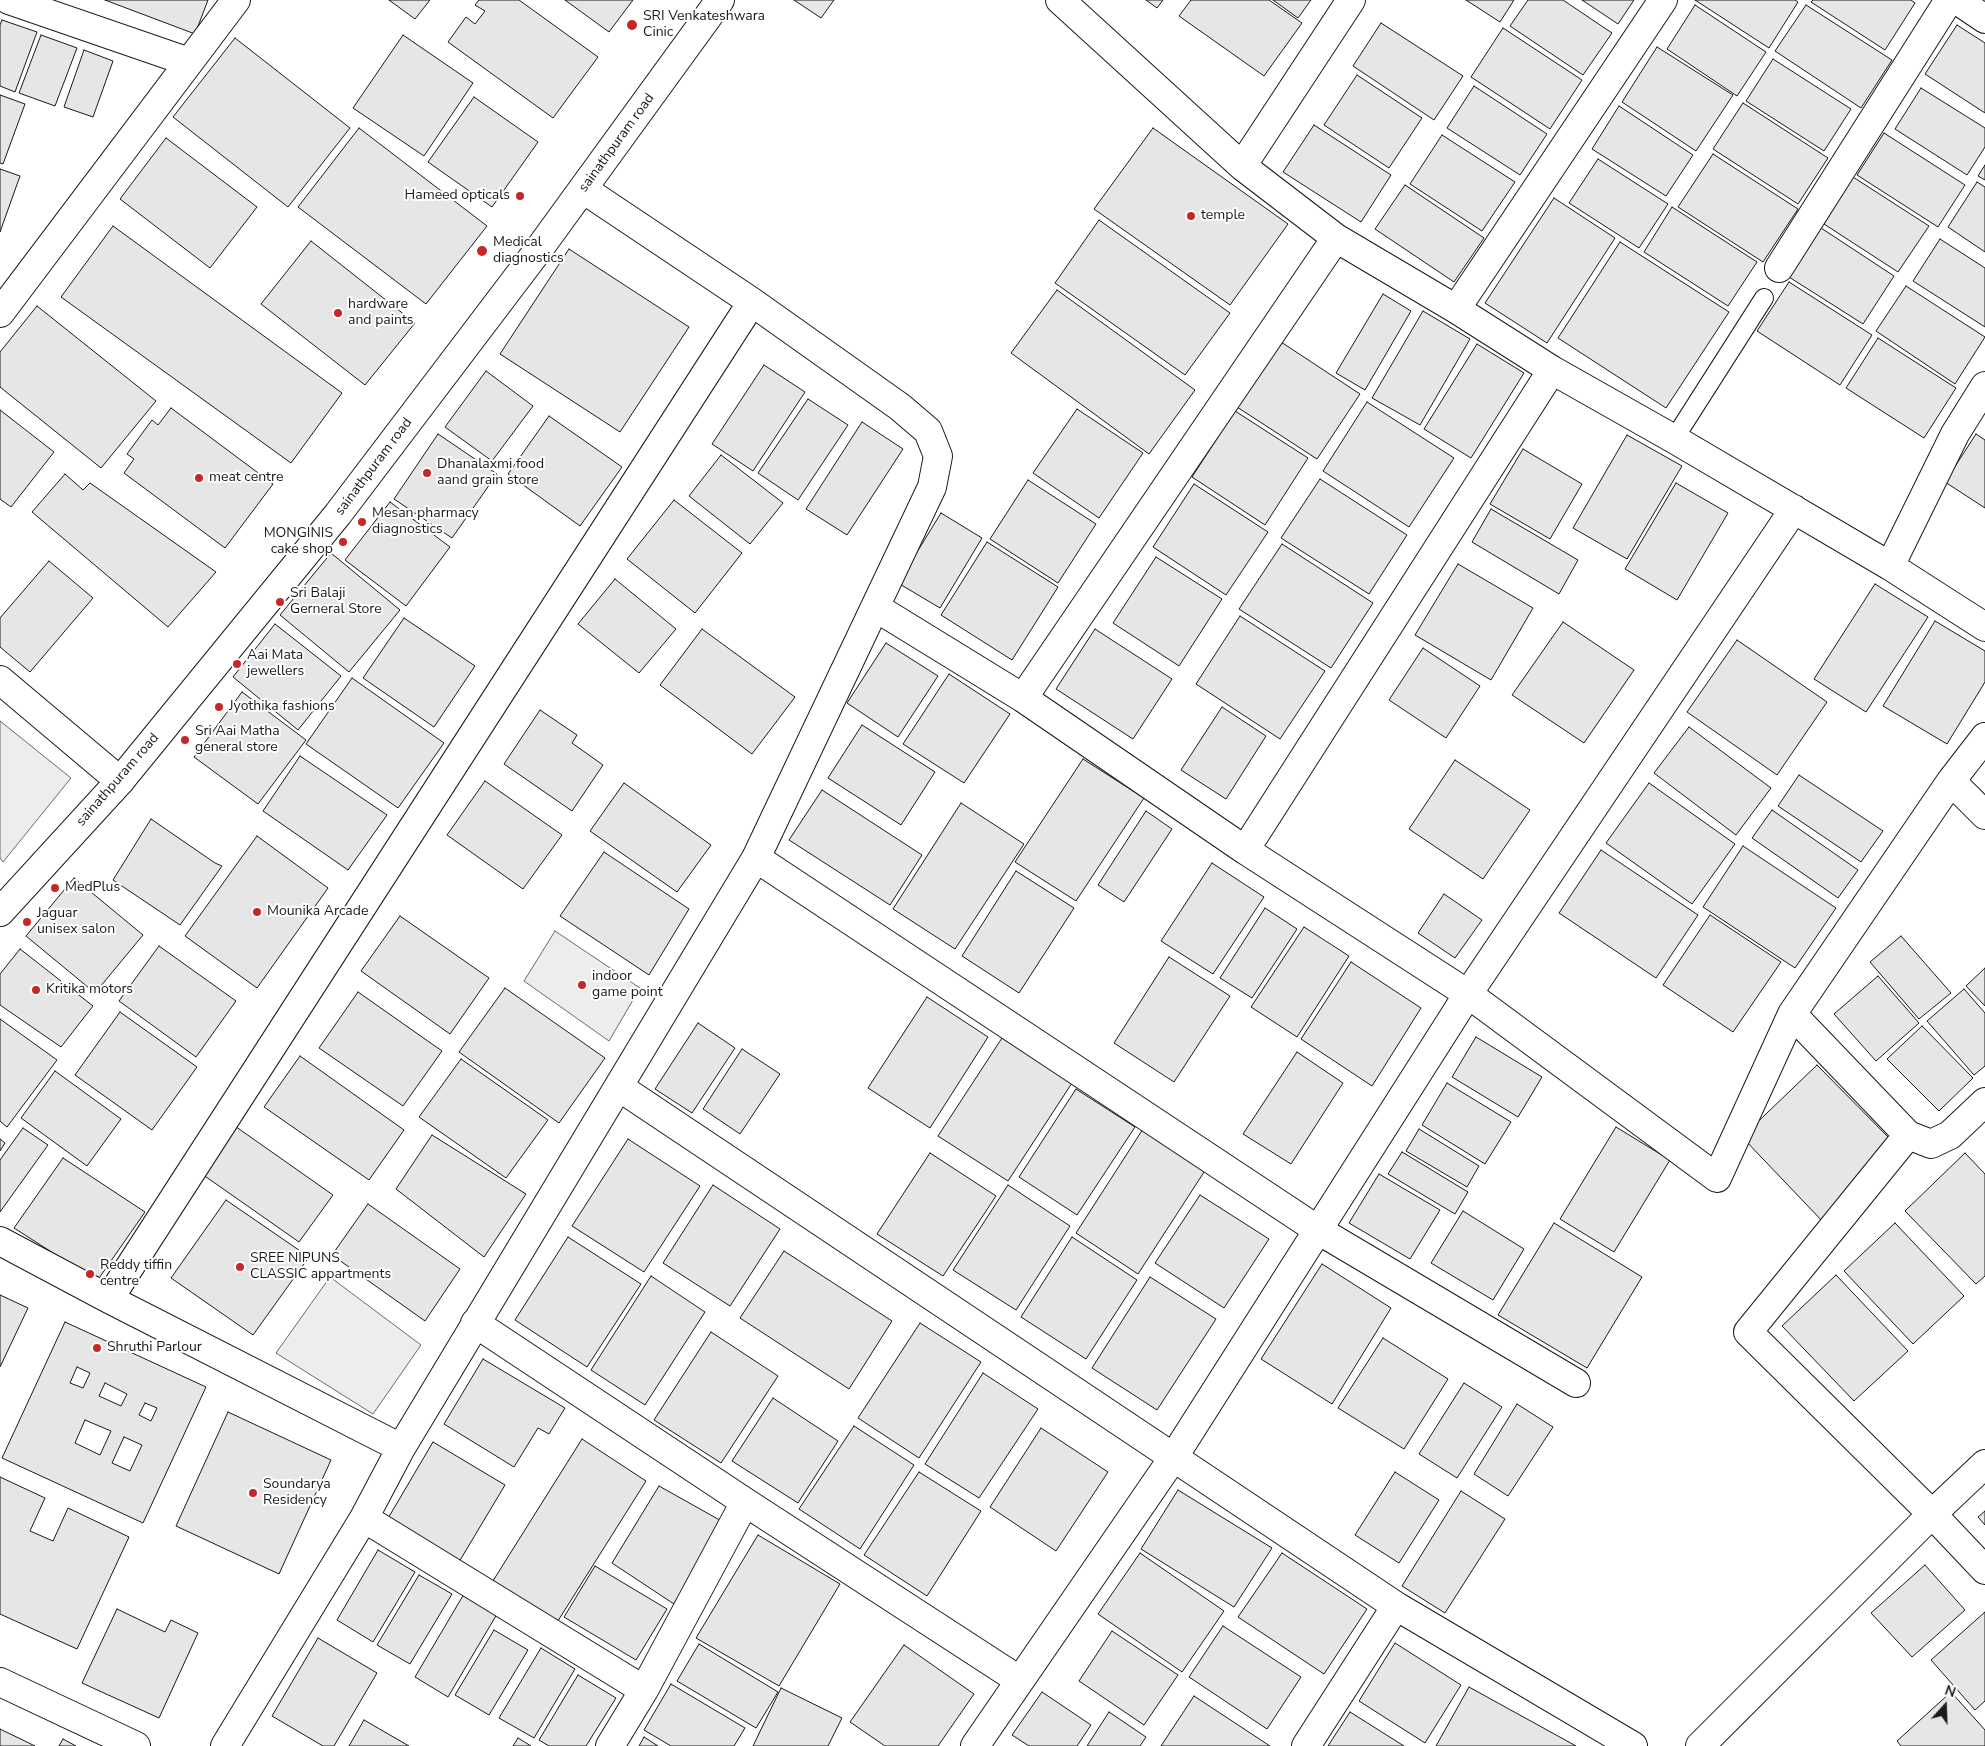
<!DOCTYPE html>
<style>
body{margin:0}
#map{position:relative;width:1985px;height:1746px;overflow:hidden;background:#fff;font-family:"Nunito Sans",sans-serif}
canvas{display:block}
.north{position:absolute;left:1920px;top:1681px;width:50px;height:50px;-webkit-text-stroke:4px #fff;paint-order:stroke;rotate:20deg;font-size:14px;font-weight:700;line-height:20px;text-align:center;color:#1a1a1a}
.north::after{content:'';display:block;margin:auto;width:18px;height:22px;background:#1a1a1a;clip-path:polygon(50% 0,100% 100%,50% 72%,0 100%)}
</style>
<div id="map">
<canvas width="1985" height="1746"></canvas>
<div class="north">N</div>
</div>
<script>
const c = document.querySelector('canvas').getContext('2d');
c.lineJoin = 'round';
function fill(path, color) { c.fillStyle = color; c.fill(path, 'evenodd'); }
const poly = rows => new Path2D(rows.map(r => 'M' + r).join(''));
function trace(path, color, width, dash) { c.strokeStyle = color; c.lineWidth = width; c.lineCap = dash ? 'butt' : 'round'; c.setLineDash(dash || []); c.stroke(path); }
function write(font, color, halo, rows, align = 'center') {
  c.font = font + ' "Nunito Sans",sans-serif'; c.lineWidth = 4; c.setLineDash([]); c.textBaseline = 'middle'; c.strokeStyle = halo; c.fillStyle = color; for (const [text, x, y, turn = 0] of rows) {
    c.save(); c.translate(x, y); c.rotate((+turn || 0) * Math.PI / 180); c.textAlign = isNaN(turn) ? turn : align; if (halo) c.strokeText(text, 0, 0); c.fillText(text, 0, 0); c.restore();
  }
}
const built = poly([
 [0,721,71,778,3,862,0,858,0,721],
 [555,931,640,988,609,1041,524,981,555,931],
 [330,1277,421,1345,373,1414,276,1353,330,1277]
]);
const building = poly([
 [105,0,208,0,195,34,105,0],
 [389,0,430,0,415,19,389,0],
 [479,0,519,0,598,57,553,118,448,42,466,17,475,24,485,11,475,5,479,0],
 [565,0,633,0,609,32,565,0],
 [794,0,834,0,821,18,794,0],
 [1146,0,1163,0,1157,8,1146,0],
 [1191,0,1269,0,1302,23,1264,76,1179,16,1191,0],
 [1273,0,1311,0,1298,18,1273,0],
 [1466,0,1514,0,1500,22,1466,0],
 [1528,0,1563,0,1612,33,1583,75,1510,26,1528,0],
 [1582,0,1634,0,1618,24,1582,0],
 [1695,0,1795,0,1798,2,1769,48,1695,0],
 [1813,0,1911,0,1915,3,1885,50,1811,2,1813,0],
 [1695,5,1766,52,1737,96,1667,49,1695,5],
 [1806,5,1892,60,1861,108,1775,51,1806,5],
 [2,20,37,32,15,92,0,86,0,25,2,20],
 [1381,23,1463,76,1434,120,1353,66,1381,23],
 [1957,25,1985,43,1985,113,1925,74,1957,25],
 [1503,28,1582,80,1550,129,1471,77,1503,28],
 [41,35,77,48,55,106,19,93,41,35],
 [403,35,473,83,424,156,353,108,403,35],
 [235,38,350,128,288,207,173,117,235,38],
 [1657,47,1733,95,1696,151,1622,102,1657,47],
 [84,50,113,61,93,117,64,107,84,50],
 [1773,59,1851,109,1824,151,1746,101,1773,59],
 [1357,75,1422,118,1389,168,1324,125,1357,75],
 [1474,86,1547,134,1520,175,1447,128,1474,86],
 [1921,88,1985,128,1985,147,1967,175,1895,129,1921,88],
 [0,95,25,104,3,164,0,163,0,95],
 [474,97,538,142,492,207,428,162,474,97],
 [1743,103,1828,158,1798,204,1713,149,1743,103],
 [1619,106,1693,155,1666,196,1592,149,1619,106],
 [1314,125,1391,175,1361,222,1283,172,1314,125],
 [359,128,487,226,426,304,298,207,359,128],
 [1153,128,1288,224,1230,305,1094,209,1153,128],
 [1884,133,1965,185,1938,227,1857,175,1884,133],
 [1442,135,1515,182,1482,231,1410,184,1442,135],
 [166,138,257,207,210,268,120,199,166,138],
 [1713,154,1798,209,1763,262,1678,207,1713,154],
 [1598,159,1668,204,1639,248,1569,203,1598,159],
 [1985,165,1985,180,1978,176,1985,165],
 [0,169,20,176,0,232,0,169],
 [1853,177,1929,226,1898,272,1824,224,1853,177],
 [1977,182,1985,187,1985,252,1948,227,1977,182],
 [1405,185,1484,238,1454,282,1375,229,1405,185],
 [1554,198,1615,238,1547,343,1485,303,1554,198],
 [1672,207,1757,262,1728,306,1644,252,1672,207],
 [1099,220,1230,313,1185,375,1055,283,1099,220],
 [113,226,342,393,291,463,61,297,113,226],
 [1821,228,1894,276,1863,324,1789,277,1821,228],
 [1940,239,1985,268,1985,327,1913,281,1940,239],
 [311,241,415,323,365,385,261,304,311,241],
 [1620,242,1729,312,1666,408,1558,338,1620,242],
 [569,249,689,327,620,432,500,354,569,249],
 [1789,282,1872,335,1840,385,1757,331,1789,282],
 [1906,286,1985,337,1955,384,1876,331,1906,286],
 [1057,290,1195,390,1149,454,1011,353,1057,290],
 [1383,294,1411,311,1365,390,1336,373,1383,294],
 [37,306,156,401,101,468,0,387,0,352,37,306],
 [1423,311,1470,339,1420,425,1372,398,1423,311],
 [1878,338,1956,388,1924,438,1846,388,1878,338],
 [1281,342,1360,394,1317,459,1237,407,1281,342],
 [1477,344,1524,373,1471,458,1424,429,1477,344],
 [764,365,805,392,753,471,712,444,764,365],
 [486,371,533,406,492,461,445,427,486,371],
 [808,399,848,425,798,500,758,473,808,399],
 [1367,402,1454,458,1409,527,1323,471,1367,402],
 [171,408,273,484,225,548,124,473,134,459,127,454,152,420,158,425,171,408],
 [1077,409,1143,453,1099,518,1033,473,1077,409],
 [0,410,54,452,11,507,0,499,0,410],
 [1235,411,1308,458,1265,525,1192,477,1235,411],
 [549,416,622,467,580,526,508,474,549,416],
 [862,422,903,449,847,535,806,509,862,422],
 [438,434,497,474,452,538,394,499,438,434],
 [1976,434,1985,440,1985,508,1945,482,1976,434],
 [1627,435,1682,466,1627,559,1573,528,1627,435],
 [1523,449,1582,484,1550,539,1490,504,1523,449],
 [721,455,783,503,750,544,689,496,721,455],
 [65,474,83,490,90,483,216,572,168,627,32,512,65,474],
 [1320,479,1407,535,1369,594,1281,538,1320,479],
 [1028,480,1096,524,1058,583,990,539,1028,480],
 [1676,483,1728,513,1677,600,1625,569,1676,483],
 [1194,484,1268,532,1226,595,1153,547,1194,484],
 [674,500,742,553,695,613,627,559,674,500],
 [390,502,450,547,406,606,345,560,390,502],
 [1491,509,1578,560,1559,594,1472,542,1491,509],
 [941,513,982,538,940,608,898,583,941,513],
 [987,542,1058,587,1012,660,941,615,987,542],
 [1282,544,1373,603,1331,668,1239,609,1282,544],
 [331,553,400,610,349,672,280,615,331,553],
 [1156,557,1222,599,1179,666,1113,623,1156,557],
 [49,561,93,598,30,672,0,647,0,618,49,561],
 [1458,564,1533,608,1491,680,1415,635,1458,564],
 [615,579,676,629,639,673,578,624,615,579],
 [1875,584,1928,617,1866,712,1814,679,1875,584],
 [1240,616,1325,671,1280,739,1196,684,1240,616],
 [404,618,475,666,434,727,363,678,404,618],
 [1935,621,1985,651,1985,682,1947,744,1883,706,1935,621],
 [1563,622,1634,670,1584,743,1512,695,1563,622],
 [275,624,341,676,298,730,233,677,275,624],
 [702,629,795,697,752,754,660,685,702,629],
 [1095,629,1172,679,1133,739,1056,689,1095,629],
 [1737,640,1827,702,1777,775,1687,712,1737,640],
 [886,643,938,676,898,737,847,703,886,643],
 [1423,648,1480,686,1446,738,1389,700,1423,648],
 [949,674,1010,714,964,783,903,744,949,674],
 [352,678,444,743,398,808,306,744,352,678],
 [242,692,306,740,258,804,194,757,242,692],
 [1222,707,1266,736,1226,799,1181,770,1222,707],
 [540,710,577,735,572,743,603,765,572,811,504,764,540,710],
 [862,725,935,772,901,825,828,778,862,725],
 [1689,727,1771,788,1736,835,1654,773,1689,727],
 [300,756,387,815,348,870,263,811,300,756],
 [1083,759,1144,798,1076,901,1015,862,1083,759],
 [1455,760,1530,810,1483,879,1409,829,1455,760],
 [1799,775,1883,831,1861,862,1778,806,1799,775],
 [485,781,562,835,523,889,447,835,485,781],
 [624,783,711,845,677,892,590,831,624,783],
 [1649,783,1735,844,1692,904,1606,843,1649,783],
 [822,790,922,855,890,905,789,840,822,790],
 [961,803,1024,844,955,949,893,909,961,803],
 [1772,810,1858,870,1838,898,1752,838,1772,810],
 [1146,811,1172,829,1124,902,1098,885,1146,811],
 [151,819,215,863,222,866,180,925,113,880,151,819],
 [257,836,328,888,257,988,185,936,257,836],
 [1743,846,1836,908,1795,968,1703,907,1743,846],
 [1601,850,1698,915,1656,978,1559,913,1601,850],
 [604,852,689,909,649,975,560,916,604,852],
 [1212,863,1264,897,1213,974,1161,941,1212,863],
 [1016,871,1074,908,1019,993,962,956,1016,871],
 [74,878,143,935,95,993,26,936,74,878],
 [1444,894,1482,920,1455,958,1418,933,1444,894],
 [1265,908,1297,929,1252,998,1220,978,1265,908],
 [1710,915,1781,962,1733,1032,1663,985,1710,915],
 [400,916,489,978,450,1034,361,971,400,916],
 [1304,927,1349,956,1297,1037,1251,1007,1304,927],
 [1901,936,1951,993,1919,1019,1870,962,1901,936],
 [159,946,236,1001,196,1057,119,1001,159,946],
 [20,949,93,1006,61,1047,0,1005,0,974,20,949],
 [1169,957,1230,996,1174,1082,1114,1043,1169,957],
 [1351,962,1421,1008,1372,1086,1301,1039,1351,962],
 [1985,968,1985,1006,1966,986,1985,968],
 [1878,976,1919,1023,1876,1061,1834,1014,1878,976],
 [505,988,605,1058,559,1123,459,1052,505,988],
 [1964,989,1985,1013,1985,1066,1974,1075,1927,1021,1964,989],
 [358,992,442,1051,403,1106,319,1048,358,992],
 [927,997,988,1037,930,1128,868,1088,927,997],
 [120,1012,197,1067,152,1130,75,1075,120,1012],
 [0,1019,57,1060,7,1127,0,1121,0,1019],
 [698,1023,735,1048,692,1113,655,1089,698,1023],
 [1922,1026,1973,1078,1939,1111,1887,1059,1922,1026],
 [1476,1037,1542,1077,1518,1117,1452,1077,1476,1037],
 [1002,1038,1072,1083,1008,1181,938,1136,1002,1038],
 [742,1049,780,1074,740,1134,703,1109,742,1049],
 [1297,1052,1343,1083,1291,1164,1243,1134,1297,1052],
 [300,1056,404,1130,369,1180,264,1107,300,1056],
 [461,1059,548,1120,506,1178,419,1117,461,1059],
 [1817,1065,1893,1142,1826,1225,1742,1137,1817,1065],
 [55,1071,121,1119,87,1166,21,1118,55,1071],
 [1447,1083,1511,1122,1485,1164,1422,1125,1447,1083],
 [1076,1089,1135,1127,1077,1215,1019,1177,1076,1089],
 [232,1124,333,1195,299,1242,199,1172,232,1124],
 [1616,1127,1670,1160,1614,1252,1560,1219,1616,1127],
 [23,1128,48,1145,0,1212,0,1160,23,1128],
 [1143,1129,1206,1169,1138,1274,1076,1233,1143,1129],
 [1419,1129,1479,1166,1467,1187,1406,1151,1419,1129],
 [432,1135,526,1194,484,1257,396,1189,432,1135],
 [0,1139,5,1143,0,1151,0,1139],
 [628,1139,700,1186,644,1272,572,1226,628,1139],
 [1402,1152,1468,1192,1455,1214,1388,1174,1402,1152],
 [930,1153,996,1196,943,1276,877,1234,930,1153],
 [1965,1153,1985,1174,1985,1276,1976,1284,1905,1211,1965,1153],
 [63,1158,145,1212,97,1281,14,1228,63,1158],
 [1379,1174,1440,1210,1410,1259,1349,1223,1379,1174],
 [713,1185,780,1229,730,1306,663,1263,713,1185],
 [1008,1185,1070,1226,1016,1310,953,1270,1008,1185],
 [1200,1195,1269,1239,1224,1308,1155,1263,1200,1195],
 [226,1200,309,1257,253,1335,171,1278,226,1200],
 [368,1204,460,1269,425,1321,332,1255,368,1204],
 [1463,1211,1524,1249,1493,1300,1431,1263,1463,1211],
 [1554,1223,1642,1277,1587,1368,1498,1315,1554,1223],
 [1895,1223,1964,1296,1913,1344,1844,1271,1895,1223],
 [568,1237,641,1284,587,1367,515,1320,568,1237],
 [1072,1237,1137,1280,1086,1359,1021,1317,1072,1237],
 [784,1251,892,1321,849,1389,740,1318,784,1251],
 [1322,1264,1391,1308,1332,1404,1261,1359,1322,1264],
 [1836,1275,1908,1351,1854,1401,1782,1326,1836,1275],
 [651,1276,705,1312,645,1405,591,1370,651,1276],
 [1150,1277,1216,1319,1157,1410,1092,1368,1150,1277],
 [0,1295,28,1308,0,1367,0,1295],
 [65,1322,206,1387,143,1523,2,1458,65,1322],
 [77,1367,90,1373,83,1388,70,1383,77,1367],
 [105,1383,127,1394,121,1406,99,1396,105,1383],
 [145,1403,157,1408,151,1421,139,1415,145,1403],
 [85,1420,111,1431,100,1455,75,1443,85,1420],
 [124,1437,142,1445,130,1471,112,1463,124,1437],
 [920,1323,981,1362,919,1458,858,1418,920,1323],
 [711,1332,778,1376,721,1463,654,1420,711,1332],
 [1383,1338,1448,1379,1404,1449,1338,1408,1383,1338],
 [483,1359,565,1408,549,1434,538,1428,514,1467,444,1424,483,1359],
 [983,1373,1038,1409,979,1498,925,1464,983,1373],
 [1464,1383,1502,1407,1457,1478,1419,1454,1464,1383],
 [773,1398,838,1441,798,1503,732,1461,773,1398],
 [1517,1404,1553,1427,1508,1496,1474,1474,1517,1404],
 [228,1412,331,1460,279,1574,176,1526,228,1412],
 [854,1426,914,1465,860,1549,799,1509,854,1426],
 [1041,1428,1108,1472,1056,1551,990,1507,1041,1428],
 [582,1439,646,1481,556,1624,491,1584,582,1439],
 [433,1442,505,1485,459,1562,387,1520,433,1442],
 [919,1472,981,1511,927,1596,864,1555,919,1472],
 [1395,1472,1439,1500,1399,1563,1355,1535,1395,1472],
 [0,1477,45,1498,30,1531,53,1541,68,1508,129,1537,77,1649,0,1614,0,1477],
 [659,1486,725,1523,680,1608,612,1563,659,1486],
 [1178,1490,1272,1548,1234,1607,1141,1549,1178,1490],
 [1461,1491,1505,1519,1445,1613,1402,1586,1461,1491],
 [1985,1511,1985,1525,1978,1517,1985,1511],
 [758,1535,840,1584,779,1686,696,1638,758,1535],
 [378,1550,415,1572,373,1642,337,1620,378,1550],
 [1140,1553,1224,1611,1182,1672,1098,1614,1140,1553],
 [1282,1553,1367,1609,1324,1674,1238,1617,1282,1553],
 [1925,1565,1965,1610,1912,1657,1871,1613,1925,1565],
 [595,1566,667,1609,636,1660,564,1617,595,1566],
 [419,1575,452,1594,410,1664,377,1645,419,1575],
 [464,1594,497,1614,448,1697,415,1677,464,1594],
 [117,1609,165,1632,171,1620,198,1633,159,1718,82,1683,117,1609],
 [1985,1612,1985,1701,1975,1710,1931,1660,1985,1612],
 [1223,1626,1301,1677,1267,1729,1189,1677,1223,1626],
 [494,1630,528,1650,489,1715,455,1695,494,1630],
 [1112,1631,1178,1675,1144,1725,1079,1681,1112,1631],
 [318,1638,377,1673,334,1746,323,1746,272,1716,318,1638],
 [1395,1643,1461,1685,1425,1743,1359,1701,1395,1643],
 [699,1644,778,1692,756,1728,677,1681,699,1644],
 [904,1645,974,1694,938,1746,885,1746,850,1722,904,1645],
 [541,1648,575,1669,534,1738,499,1718,541,1648],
 [578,1675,616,1698,586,1746,549,1746,539,1740,578,1675],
 [671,1684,745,1728,734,1746,671,1746,644,1730,671,1684],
 [1469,1687,1576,1746,1436,1746,1469,1687],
 [781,1688,842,1718,828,1746,753,1746,781,1688],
 [1042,1692,1091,1725,1077,1746,1029,1746,1012,1735,1042,1692],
 [1951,1692,1985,1730,1985,1746,1901,1746,1897,1741,1951,1692],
 [1194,1696,1270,1746,1161,1746,1194,1696],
 [1109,1712,1146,1737,1140,1746,1087,1746,1109,1712],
 [1350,1712,1404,1746,1328,1746,1350,1712],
 [364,1720,409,1746,349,1746,364,1720],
 [0,1729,35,1746,0,1746,0,1729],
 [644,1737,658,1746,639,1746,644,1737],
 [518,1738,531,1746,513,1746,518,1738],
 [63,1739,76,1746,59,1746,63,1739]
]);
const service = poly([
 [1674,439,1764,298]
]);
const minor = poly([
 [9,0,189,62],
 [1060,0,1242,166,1336,238,1456,309,1552,370,1674,439,1890,566,1985,627],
 [1957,0,1985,19],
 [1242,166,1351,0],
 [1779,268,1949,0],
 [1456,309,1663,0],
 [0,313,236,0],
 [1890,566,1955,434,1985,386],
 [875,607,1023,698,1245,850,1468,994,1717,1178,1792,1014,1951,781,1985,737],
 [0,680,120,781],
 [1023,698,1336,238],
 [1951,781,1985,815],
 [1245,850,1552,370],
 [756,858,1318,1230,1576,1383],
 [1792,1014,1908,1135,1931,1144,1950,1135,1985,1102],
 [619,1087,1396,1606,1306,1746],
 [1908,1135,1748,1332,1932,1514,1985,1570],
 [0,1241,109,1299,401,1448],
 [109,1299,752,302],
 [475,1323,745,1502,1019,1680],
 [364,1518,644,1690],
 [1396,1606,1633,1746],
 [0,1682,136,1746],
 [225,1746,364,1518,401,1448,756,858,932,487,938,456,928,431,900,407,752,302,583,189],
 [610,1746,644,1690,745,1502],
 [975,1746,1173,1458,1468,994,1794,509],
 [1700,1746,1932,1514,1985,1464]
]);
const tertiary = poly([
 [0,912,120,781,338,514,539,249,720,0]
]);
const markers = [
 [632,25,6,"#c62828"],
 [520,196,5,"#c62828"],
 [1191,216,5,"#c62828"],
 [482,251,6,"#c62828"],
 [338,313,5,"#c62828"],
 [427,473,5,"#c62828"],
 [199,478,5,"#c62828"],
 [362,522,5,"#c62828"],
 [343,542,5,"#c62828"],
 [280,602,5,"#c62828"],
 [237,664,5,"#c62828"],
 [219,707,5,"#c62828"],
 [185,740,5,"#c62828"],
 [55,888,5,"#c62828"],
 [257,912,5,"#c62828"],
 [27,922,5,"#c62828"],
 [582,985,5,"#c62828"],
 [36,990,5,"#c62828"],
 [240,1267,5,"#c62828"],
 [90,1274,5,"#c62828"],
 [97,1348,5,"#c62828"],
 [253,1493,5,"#c62828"]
];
const poiNames = [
 ["SRI Venkateshwara",643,17],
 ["Cinic",643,33],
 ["Hameed opticals",510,196,"right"],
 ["temple",1201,216],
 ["Medical",493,243],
 ["diagnostics",493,259],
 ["hardware",348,305],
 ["and paints",348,321],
 ["Dhanalaxmi food",437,465],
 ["aand grain store",437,481],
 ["meat centre",209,478],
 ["Mesan pharmacy",372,514],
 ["diagnostics",372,530],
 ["MONGINIS",333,534,"right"],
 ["cake shop",333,550,"right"],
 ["Sri Balaji",290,594],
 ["Gerneral Store",290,610],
 ["Aai Mata",247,656],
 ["jewellers",247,672],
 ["Jyothika fashions",229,707],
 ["Sri Aai Matha",195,732],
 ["general store",195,748],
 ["MedPlus",65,888],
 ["Mounika Arcade",267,912],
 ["Jaguar",37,914],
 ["unisex salon",37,930],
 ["indoor",592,977],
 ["game point",592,993],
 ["Kritika motors",46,990],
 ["SREE NIPUNS",250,1259],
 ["CLASSIC appartments",250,1275],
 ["Reddy tiffin",100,1266],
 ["centre",100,1282],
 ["Shruthi Parlour",107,1348],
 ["Soundarya",263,1485],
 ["Residency",263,1501]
];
const streetNames = [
 ["sainathpuram road",617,143,-54],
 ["sainathpuram road",374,467,-53],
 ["sainathpuram road",118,780,-49]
];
fill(built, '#ededed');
trace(built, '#6a6a6a', 1);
fill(building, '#e6e6e6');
trace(building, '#1a1a1a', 1);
trace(service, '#1a1a1a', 20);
trace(minor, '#1a1a1a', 30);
trace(tertiary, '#1a1a1a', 30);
trace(service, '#fff', 18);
trace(minor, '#fff', 28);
trace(tertiary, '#fff', 28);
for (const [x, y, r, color] of markers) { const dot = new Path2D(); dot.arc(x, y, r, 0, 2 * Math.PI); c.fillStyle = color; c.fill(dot); trace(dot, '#fff', 2); }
write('14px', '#1a1a1a', '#fff', poiNames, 'left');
write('14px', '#1a1a1a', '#fff', streetNames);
</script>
